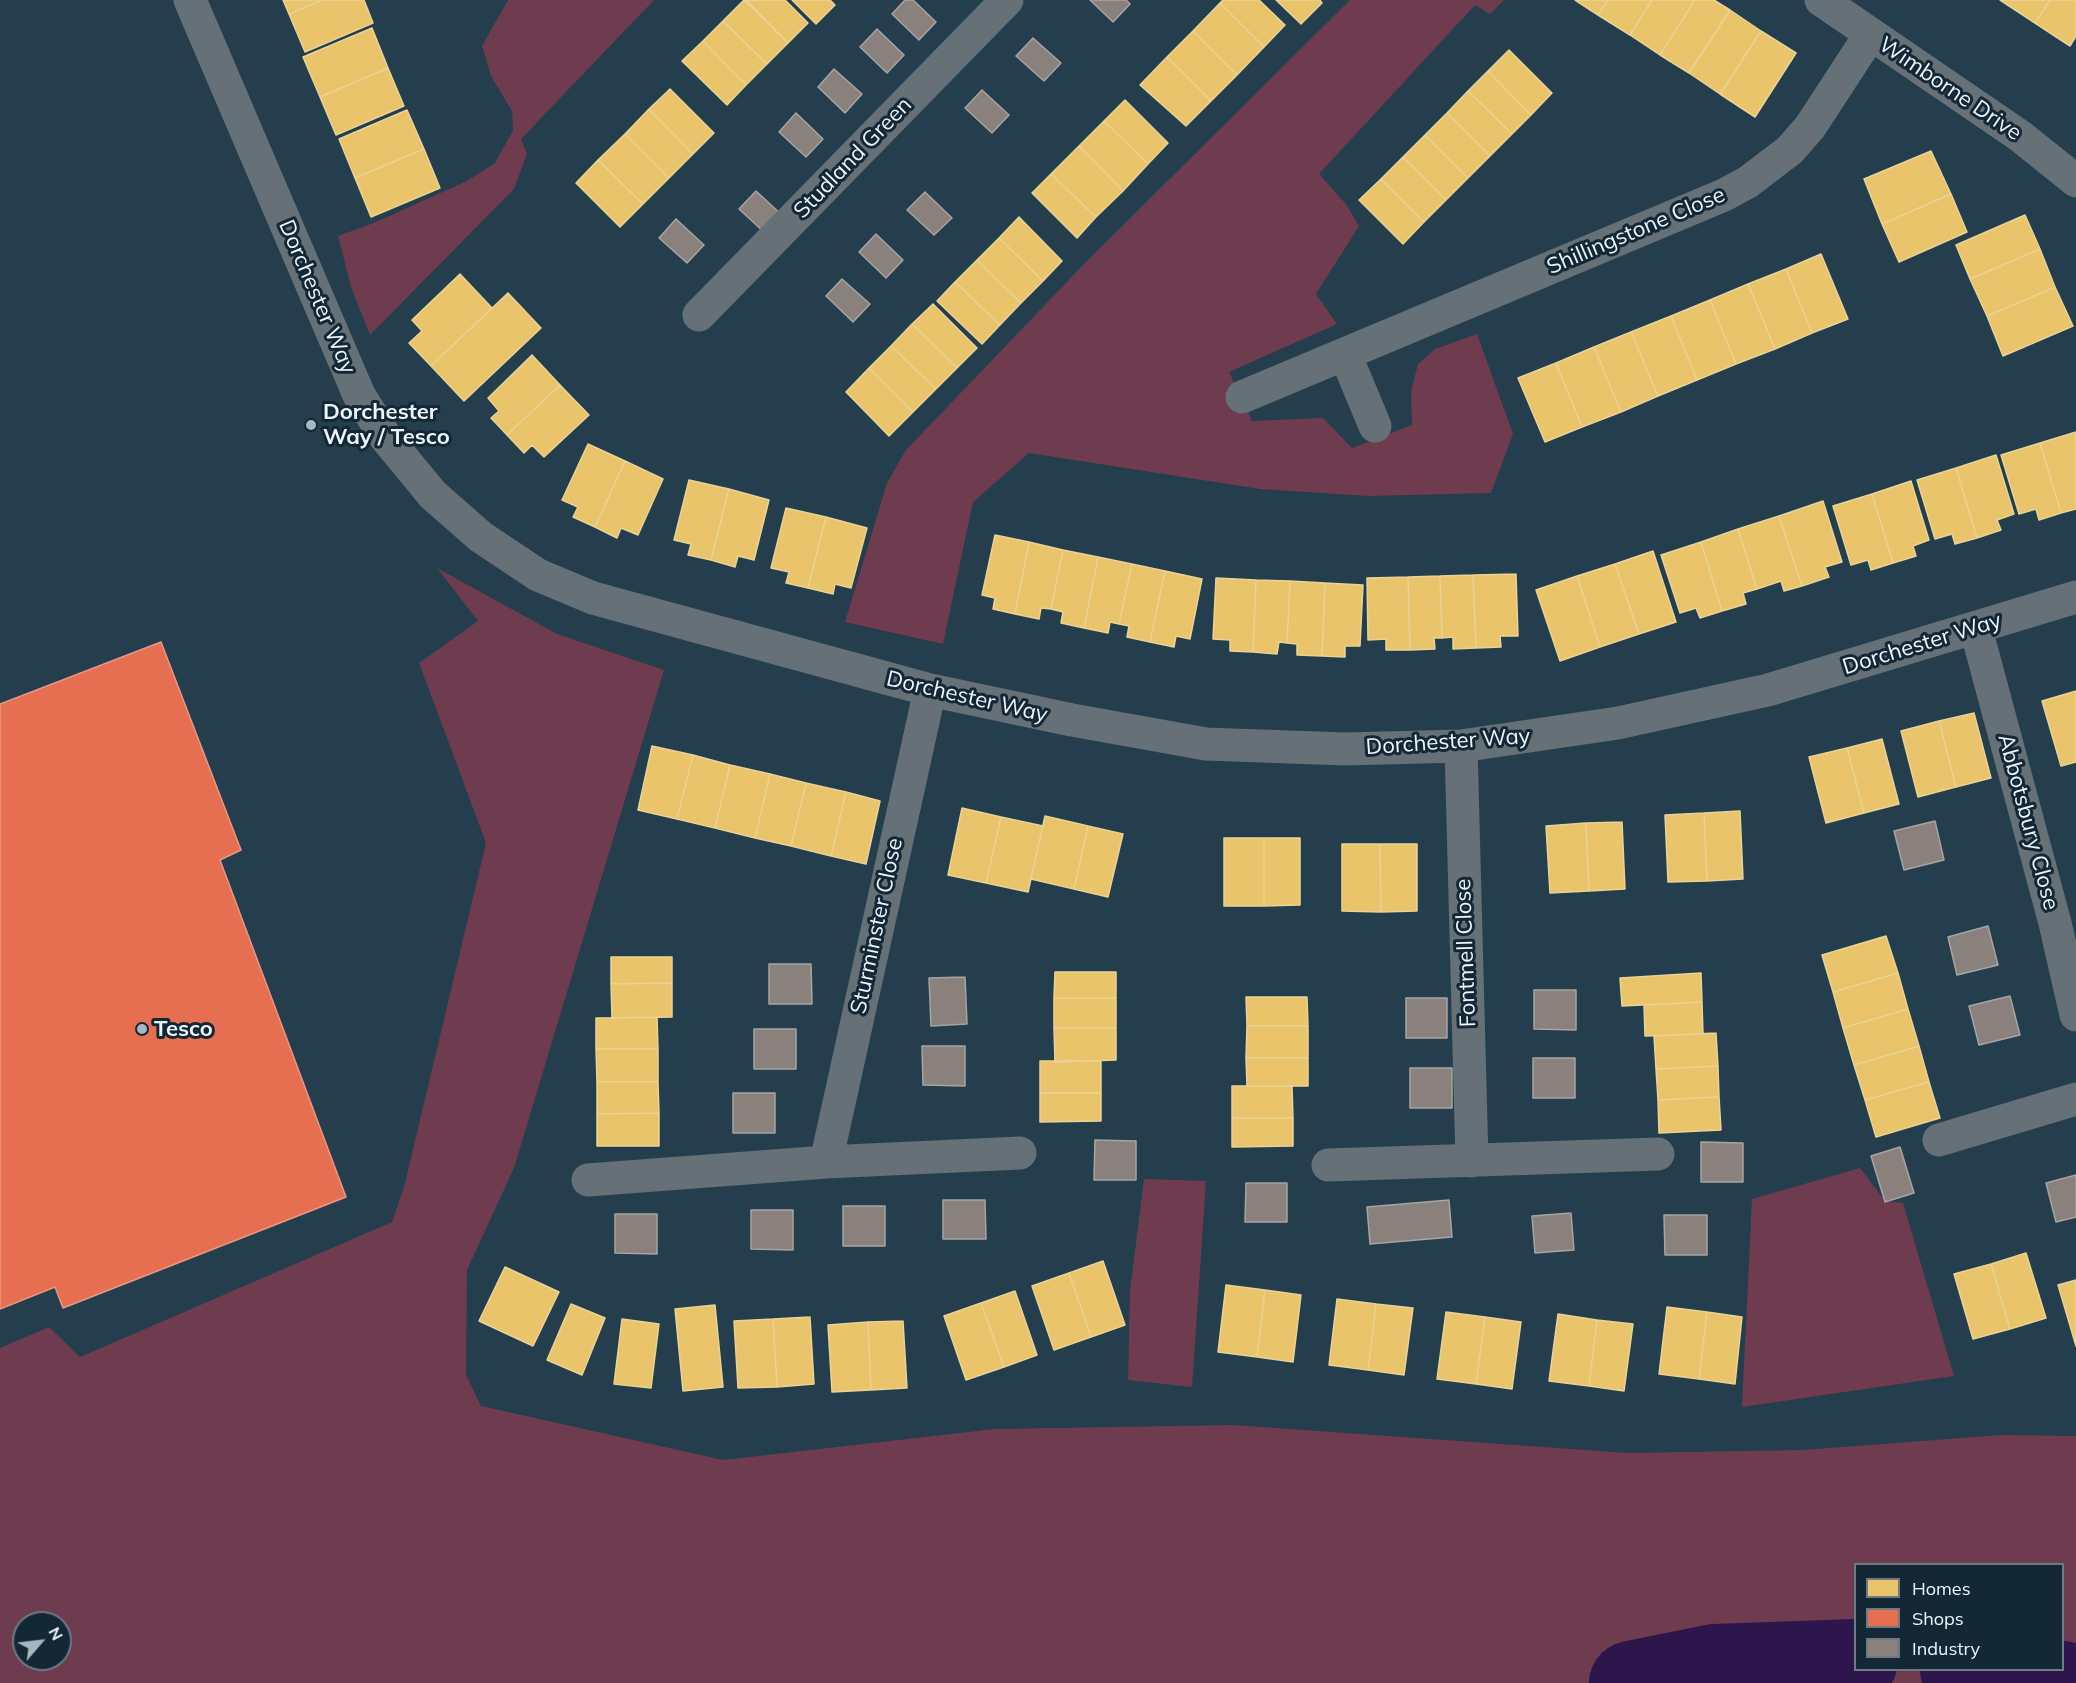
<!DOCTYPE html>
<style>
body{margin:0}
#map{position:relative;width:2076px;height:1683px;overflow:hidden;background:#243e4e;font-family:Mulish,sans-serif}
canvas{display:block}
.legend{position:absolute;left:1854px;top:1563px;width:210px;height:108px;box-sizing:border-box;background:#142734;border:2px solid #6b7a85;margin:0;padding:8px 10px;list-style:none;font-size:18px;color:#edf6fe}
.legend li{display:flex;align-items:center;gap:12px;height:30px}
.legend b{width:30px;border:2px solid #6b7a85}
.north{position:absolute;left:12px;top:1611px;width:60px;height:60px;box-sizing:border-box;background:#142734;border:2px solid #6b7a85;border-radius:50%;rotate:62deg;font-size:16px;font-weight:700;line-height:24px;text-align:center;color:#edf6fe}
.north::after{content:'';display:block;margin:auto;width:21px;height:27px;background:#a7b6c0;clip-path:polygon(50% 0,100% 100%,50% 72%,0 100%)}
</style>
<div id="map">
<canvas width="2076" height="1683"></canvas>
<ul class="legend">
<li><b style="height:16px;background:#e9c46a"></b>Homes</li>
<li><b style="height:16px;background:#e76f51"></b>Shops</li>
<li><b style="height:16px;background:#8a817c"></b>Industry</li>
</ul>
<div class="north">N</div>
</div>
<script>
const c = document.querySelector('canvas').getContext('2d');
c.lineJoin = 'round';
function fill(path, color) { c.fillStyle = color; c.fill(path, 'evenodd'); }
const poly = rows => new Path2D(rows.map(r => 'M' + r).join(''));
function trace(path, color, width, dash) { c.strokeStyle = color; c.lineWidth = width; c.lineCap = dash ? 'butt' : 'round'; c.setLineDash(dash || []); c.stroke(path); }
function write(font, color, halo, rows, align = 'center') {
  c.font = font + ' Mulish,sans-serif'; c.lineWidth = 6; c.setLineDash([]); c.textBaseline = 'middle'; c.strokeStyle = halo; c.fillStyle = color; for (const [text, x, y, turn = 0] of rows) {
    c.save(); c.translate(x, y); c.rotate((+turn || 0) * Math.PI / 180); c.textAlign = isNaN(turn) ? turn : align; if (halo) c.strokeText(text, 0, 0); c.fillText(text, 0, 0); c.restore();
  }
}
const green = poly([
 [508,0,654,0,521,139,527,154,514,189,370,335,351,287,338,236,376,222,467,181,495,163,513,130,512,111,491,76,482,46],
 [1350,0,1504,0,1490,14,1475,5,1319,174,1346,204,1359,226,1316,294,1337,324,1229,372,1252,421,1323,418,1352,448,1412,425,1411,391,1418,364,1435,349,1477,334,1513,434,1491,493,1368,496,1260,489,1029,453,973,502,943,644,845,622,887,483,906,450,1085,263],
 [437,568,557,634,664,670,514,1168,467,1270,466,1375,481,1406,723,1460,995,1429,1233,1425,1628,1453,1803,1450,2001,1435,2076,1436,2076,1683,1817,1683,1796,1680,1781,1683,0,1683,0,1348,49,1327,80,1357,392,1222,404,1187,486,843,419,663,478,621],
 [2062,1564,2062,1670,1856,1670,1856,1564],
 [24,1623,60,1623,60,1659,24,1659],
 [1860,1168,1885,1201,1903,1203,1954,1376,1742,1407,1752,1199],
 [1144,1179,1206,1181,1192,1387,1128,1380,1130,1291]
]);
const homes = poly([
 [283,0,322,0,289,14,283,0],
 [322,0,364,0,373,23,305,52,289,14,322,0],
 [744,0,788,43,767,64,723,21,744,0],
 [746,0,785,0,808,23,788,43,746,0],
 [792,0,830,0,835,5,816,24,792,0],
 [1223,0,1259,0,1285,25,1264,47,1220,3,1223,0],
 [1276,0,1320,0,1322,3,1301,24,1276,0],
 [1575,0,1608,0,1598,15,1575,0],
 [1608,0,1652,0,1630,35,1598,15,1608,0],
 [1652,0,1695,0,1660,55,1630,35,1652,0],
 [1695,0,1714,0,1730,10,1689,73,1660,55,1695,0],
 [2000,0,2050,0,2035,23,2000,0],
 [2050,0,2076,0,2076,36,2070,46,2035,23,2050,0],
 [1220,3,1264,47,1237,75,1193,31,1220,3],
 [1730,10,1761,31,1720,94,1689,73,1730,10],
 [723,21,767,64,746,85,703,41,723,21],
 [372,28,388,68,320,97,303,57,372,28],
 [1193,31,1237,75,1211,101,1167,57,1193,31],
 [1761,31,1796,53,1755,117,1720,94,1761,31],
 [703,41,746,85,727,105,682,61,703,41],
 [1509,50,1552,93,1531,115,1488,71,1509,50],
 [1167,57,1211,101,1186,126,1140,85,1167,57],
 [388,68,404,106,336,135,320,97,388,68],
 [1488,71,1531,115,1512,134,1468,91,1488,71],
 [670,89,714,133,693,154,649,109,670,89],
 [1468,91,1512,134,1490,156,1447,113,1468,91],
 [1125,100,1168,143,1148,164,1104,121,1125,100],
 [649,109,693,154,669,178,625,134,649,109],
 [407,110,424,149,355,178,339,139,407,110],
 [1447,113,1490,156,1468,178,1425,135,1447,113],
 [1104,121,1148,164,1123,191,1079,146,1104,121],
 [625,134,669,178,643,204,598,160,625,134],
 [1425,135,1468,178,1446,200,1403,157,1425,135],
 [1079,146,1123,191,1096,217,1051,174,1079,146],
 [424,149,440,188,371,217,355,178,424,149],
 [1931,151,1951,194,1882,224,1864,179,1931,151],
 [1403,157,1446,200,1424,222,1381,179,1403,157],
 [598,160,643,204,620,227,576,183,598,160],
 [1051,174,1096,217,1077,238,1032,193,1051,174],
 [1381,179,1424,222,1403,244,1359,200,1381,179],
 [1951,194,1967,232,1899,262,1882,224,1951,194],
 [2025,215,2040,249,1970,279,1956,245,2025,215],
 [1019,217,1062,261,1043,281,999,238,1019,217],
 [999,238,1043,281,1021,303,977,260,999,238],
 [2040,249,2055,287,1987,316,1970,279,2040,249],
 [1821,254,1848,319,1812,333,1786,269,1821,254],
 [977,260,1021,303,1000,325,955,282,977,260],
 [1786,269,1812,333,1775,349,1748,284,1786,269],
 [460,274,492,308,431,366,409,343,422,331,412,320,460,274],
 [955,282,1000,325,982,344,937,301,955,282],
 [1748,284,1775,349,1736,364,1710,300,1748,284],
 [2055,287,2073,326,2003,356,1987,316,2055,287],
 [508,293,541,328,464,401,431,366,508,293],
 [1710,300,1736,364,1697,380,1671,316,1710,300],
 [933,304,977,348,957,368,912,324,933,304],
 [1671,316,1697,380,1658,396,1631,332,1671,316],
 [912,324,957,368,936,389,891,346,912,324],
 [1631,332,1658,396,1621,412,1594,347,1631,332],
 [891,346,936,389,913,412,869,368,891,346],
 [1594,347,1621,412,1582,427,1556,363,1594,347],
 [532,355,560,385,507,435,491,418,499,411,488,398,532,355],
 [1556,363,1582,427,1545,442,1518,378,1556,363],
 [869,368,913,412,889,436,846,392,869,368],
 [560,385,589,415,544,457,532,445,524,453,507,435,560,385],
 [2076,432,2076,509,2061,513,2040,443,2076,432],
 [2040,443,2061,513,2039,520,2036,509,2019,514,2001,455,2040,443],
 [588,444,625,461,595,527,573,517,578,507,562,500,588,444],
 [1996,455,2014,514,1997,520,2001,530,1977,538,1956,468,1996,455],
 [625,461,663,479,638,535,621,528,617,538,595,527,625,461],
 [1956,468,1977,538,1955,544,1952,534,1935,539,1917,480,1956,468],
 [689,480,729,489,711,560,688,555,691,544,674,540,689,480],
 [1911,481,1929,540,1913,546,1916,556,1893,563,1872,494,1911,481],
 [729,489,769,500,754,560,738,556,735,567,711,560,729,489],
 [1872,494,1893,563,1871,570,1868,560,1851,565,1833,506,1872,494],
 [1823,501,1842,562,1825,567,1829,577,1802,586,1779,516,1823,501],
 [786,508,826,517,808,588,786,583,789,572,771,568,786,508],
 [1779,516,1802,586,1784,591,1781,581,1757,589,1738,529,1779,516],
 [826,517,867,528,851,588,835,584,833,594,808,588,826,517],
 [1738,529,1757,589,1743,593,1746,604,1722,611,1701,542,1738,529],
 [995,535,1029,542,1015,614,993,609,995,598,982,595,995,535],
 [1029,542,1063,550,1051,609,1041,608,1039,619,1015,614,1029,542],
 [1701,542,1722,611,1700,618,1696,608,1680,613,1661,555,1701,542],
 [1063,550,1098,557,1084,628,1061,623,1063,612,1051,609,1063,550],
 [1653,551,1676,622,1639,634,1615,564,1653,551],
 [1098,557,1132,564,1119,624,1110,622,1108,633,1084,628,1098,557],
 [1132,564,1165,571,1150,642,1127,637,1129,626,1119,624,1132,564],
 [1615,564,1639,634,1600,647,1577,576,1615,564],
 [1165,571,1202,579,1190,639,1176,636,1174,647,1150,642,1165,571],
 [1516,574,1518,636,1500,636,1501,647,1476,648,1473,575,1516,574],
 [1473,575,1476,648,1453,649,1453,637,1442,638,1440,576,1473,575],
 [1440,576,1442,638,1434,638,1435,649,1410,650,1408,577,1440,576],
 [1577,576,1600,647,1560,661,1536,590,1577,576],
 [1408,577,1410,650,1386,650,1386,639,1368,640,1367,578,1408,577],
 [1216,578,1256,580,1253,652,1230,651,1230,640,1213,639,1216,578],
 [1256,580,1290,581,1287,643,1279,642,1277,654,1253,652,1256,580],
 [1290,581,1325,583,1322,656,1297,655,1297,644,1287,643,1290,581],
 [1325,583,1363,585,1360,646,1345,646,1345,657,1322,656,1325,583],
 [2076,691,2076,762,2061,766,2042,701,2076,691],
 [1974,713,1991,778,1956,787,1939,721,1974,713],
 [1939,721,1956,787,1918,797,1901,731,1939,721],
 [1882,739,1899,804,1864,813,1847,748,1882,739],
 [652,746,693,755,677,819,638,810,652,746],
 [1847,748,1864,813,1826,823,1809,757,1847,748],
 [693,755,730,765,715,828,677,819,693,755],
 [730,765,770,774,755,838,715,828,730,765],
 [770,774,806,783,791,846,755,838,770,774],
 [806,783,846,792,831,856,791,846,806,783],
 [846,792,880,801,866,864,831,856,846,792],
 [962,808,1001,817,986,883,948,875,962,808],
 [1740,811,1743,879,1707,881,1704,813,1740,811],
 [1704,813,1707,881,1668,882,1665,815,1704,813],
 [1045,816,1088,826,1074,889,1031,879,1045,816],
 [1001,817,1043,826,1028,892,986,883,1001,817],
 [1622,822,1625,889,1589,891,1586,823,1622,822],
 [1586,823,1589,891,1550,893,1546,826,1586,823],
 [1088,826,1123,834,1108,897,1074,889,1088,826],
 [1224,838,1264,838,1264,906,1224,906,1224,838],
 [1264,838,1300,838,1300,905,1264,906,1264,838],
 [1342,844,1380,844,1381,912,1342,911,1342,844],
 [1380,844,1417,844,1417,911,1381,912,1380,844],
 [1886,936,1898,973,1833,992,1822,955,1886,936],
 [611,957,672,957,672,983,611,984,611,957],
 [1055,972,1116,972,1116,998,1054,998,1055,972],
 [1701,973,1702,1002,1622,1006,1620,978,1701,973],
 [1898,973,1908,1009,1843,1028,1833,992,1898,973],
 [672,983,672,1017,612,1018,611,984,672,983],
 [1246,997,1307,997,1308,1026,1247,1026,1246,997],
 [1054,998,1116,998,1116,1028,1054,1028,1054,998],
 [1702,1002,1703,1034,1645,1036,1644,1005,1702,1002],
 [1908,1009,1919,1046,1854,1065,1843,1028,1908,1009],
 [657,1017,658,1049,596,1049,596,1018,657,1017],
 [1247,1026,1308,1026,1308,1058,1246,1058,1247,1026],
 [1054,1028,1116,1028,1116,1060,1055,1062,1054,1028],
 [1716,1033,1718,1066,1656,1069,1654,1036,1716,1033],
 [1919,1046,1929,1082,1865,1100,1854,1065,1919,1046],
 [596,1049,658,1049,658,1082,597,1082,596,1049],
 [1246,1058,1308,1058,1308,1086,1247,1086,1246,1058],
 [1040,1061,1101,1061,1101,1093,1040,1093,1040,1061],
 [1718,1066,1719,1097,1658,1100,1656,1069,1718,1066],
 [597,1082,658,1082,659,1113,597,1114,597,1082],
 [1929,1082,1940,1118,1876,1137,1865,1100,1929,1082],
 [1232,1086,1292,1086,1293,1118,1232,1118,1232,1086],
 [1040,1093,1101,1093,1101,1121,1040,1122,1040,1093],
 [1719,1097,1721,1130,1659,1133,1658,1100,1719,1097],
 [659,1113,659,1146,597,1146,597,1114,659,1113],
 [1232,1118,1293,1118,1293,1146,1232,1147,1232,1118],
 [2026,1253,2046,1318,2010,1329,1991,1264,2026,1253],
 [1103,1261,1125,1325,1091,1337,1069,1273,1103,1261],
 [1991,1264,2010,1329,1973,1339,1954,1274,1991,1264],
 [505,1267,559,1292,533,1346,479,1321,505,1267],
 [1069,1273,1091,1337,1054,1350,1032,1286,1069,1273],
 [2076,1280,2076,1346,2058,1285,2076,1280],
 [1226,1285,1265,1290,1257,1357,1218,1352,1226,1285],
 [1265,1290,1301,1295,1293,1362,1257,1357,1265,1290],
 [1015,1291,1037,1355,1004,1367,981,1303,1015,1291],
 [1337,1299,1376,1304,1368,1370,1329,1365,1337,1299],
 [981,1303,1004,1367,966,1380,944,1316,981,1303],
 [571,1304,605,1318,582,1375,547,1360,571,1304],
 [1376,1304,1413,1308,1404,1375,1368,1370,1376,1304],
 [715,1305,723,1387,683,1391,675,1309,715,1305],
 [1667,1307,1707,1312,1699,1379,1659,1374,1667,1307],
 [1446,1312,1485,1317,1476,1384,1437,1379,1446,1312],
 [1707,1312,1742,1317,1735,1384,1699,1379,1707,1312],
 [1558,1314,1597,1320,1589,1386,1549,1381,1558,1314],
 [810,1317,814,1384,777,1387,773,1319,810,1317],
 [1485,1317,1521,1322,1512,1389,1476,1384,1485,1317],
 [622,1319,659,1324,651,1388,614,1384,622,1319],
 [773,1319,777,1387,738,1388,734,1321,773,1319],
 [1597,1320,1633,1324,1624,1391,1589,1386,1597,1320],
 [903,1321,907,1388,871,1390,868,1322,903,1321],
 [868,1322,871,1390,832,1392,828,1325,868,1322]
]);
const shops = poly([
 [161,642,241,850,220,860,346,1197,63,1308,55,1287,0,1309,0,704,161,642]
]);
const industry = poly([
 [905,0,913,0,936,22,919,40,892,14,905,0],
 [1090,0,1126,0,1130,4,1113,22,1090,0],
 [877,29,904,55,887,73,860,47,877,29],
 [1033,38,1061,63,1044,81,1016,56,1033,38],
 [834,69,862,94,845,113,818,87,834,69],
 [982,90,1009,115,992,133,965,108,982,90],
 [796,113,823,139,806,157,779,132,796,113],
 [756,191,783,216,766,234,739,209,756,191],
 [925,192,952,218,934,235,907,210,925,192],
 [676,219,704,245,687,263,659,238,676,219],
 [876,234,903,260,886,278,859,252,876,234],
 [842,279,870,304,853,322,826,296,842,279],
 [1935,821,1944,860,1904,870,1894,831,1935,821],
 [1988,926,1998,965,1957,975,1948,937,1988,926],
 [769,964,811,964,812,1004,769,1004,769,964],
 [965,977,967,1024,931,1026,929,978,965,977],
 [1534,990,1576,990,1576,1030,1534,1029,1534,990],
 [2010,996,2020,1035,1979,1045,1969,1006,2010,996],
 [1406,998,1447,998,1447,1038,1406,1038,1406,998],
 [754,1029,796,1029,796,1069,754,1069,754,1029],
 [922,1046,965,1046,965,1086,923,1085,922,1046],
 [1533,1058,1575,1058,1575,1098,1533,1098,1533,1058],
 [1410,1068,1452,1068,1452,1108,1410,1108,1410,1068],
 [733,1093,775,1093,775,1133,733,1133,733,1093],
 [1095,1140,1136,1141,1136,1180,1094,1180,1095,1140],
 [1701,1142,1743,1143,1743,1182,1701,1182,1701,1142],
 [1900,1147,1914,1193,1885,1202,1871,1156,1900,1147],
 [2076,1175,2076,1217,2056,1222,2046,1183,2076,1175],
 [1246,1183,1287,1183,1287,1222,1245,1222,1246,1183],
 [943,1200,985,1200,986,1239,943,1239,943,1200],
 [1449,1200,1452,1237,1370,1244,1367,1207,1449,1200],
 [843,1206,885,1206,885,1246,843,1246,843,1206],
 [751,1210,793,1210,793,1250,751,1249,751,1210],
 [1571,1213,1574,1250,1535,1253,1532,1216,1571,1213],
 [615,1214,657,1214,657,1254,615,1253,615,1214],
 [1664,1215,1707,1215,1707,1255,1665,1255,1664,1215]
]);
const river = poly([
 [1962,1670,2062,1683],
 [1631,1683,1715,1666,1856,1661]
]);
const minor = poly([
 [190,0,359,395,386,438,433,495,481,537,538,575,593,598,930,690,1072,720,1206,744,1345,749,1461,746,1618,723,1768,690,2076,597],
 [1821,0,2020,136,2076,181],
 [699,315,1007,0],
 [1345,354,1375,426],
 [1242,397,1724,195,1748,182,1790,150,1810,127,1870,35],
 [1976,629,2055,923,2076,1015],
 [1461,746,1472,1161],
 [1939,1140,2076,1099],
 [826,1162,930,690],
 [1328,1165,1658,1154],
 [588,1180,826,1162,1020,1153]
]);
const markers = [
 [311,425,6,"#a7b6c0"],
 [142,1029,6,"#a7b6c0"]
];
const streetNames = [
 ["Wimborne Drive",1950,89,34],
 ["Studland Green",853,158,-46],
 ["Shillingstone Close",1636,231,-23],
 ["Dorchester Way",317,297,67],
 ["Dorchester Way",1922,644,-17],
 ["Dorchester Way",967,697,13],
 ["Dorchester Way",1448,742,-4],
 ["Abbotsbury Close",2028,822,75],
 ["Sturminster Close",877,926,-78],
 ["Fontmell Close",1466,953,-92]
];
const poiNames = [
 ["Dorchester",323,412],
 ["Way / Tesco",323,437],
 ["Tesco",154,1029]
];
fill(green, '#6e3b4f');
fill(homes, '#e9c46a');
trace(homes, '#ead396', 1.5);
fill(shops, '#e76f51');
trace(shops, '#e99885', 1.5);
fill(industry, '#8a817c');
trace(industry, '#a8a4a3', 1.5);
trace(river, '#2c164b', 84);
trace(minor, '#667077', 33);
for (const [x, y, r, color] of markers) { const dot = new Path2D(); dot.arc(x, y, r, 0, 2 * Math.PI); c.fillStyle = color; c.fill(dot); trace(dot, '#142734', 2); }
write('22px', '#edf6fe', '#142734', streetNames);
write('bold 22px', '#edf6fe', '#142734', poiNames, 'left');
</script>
